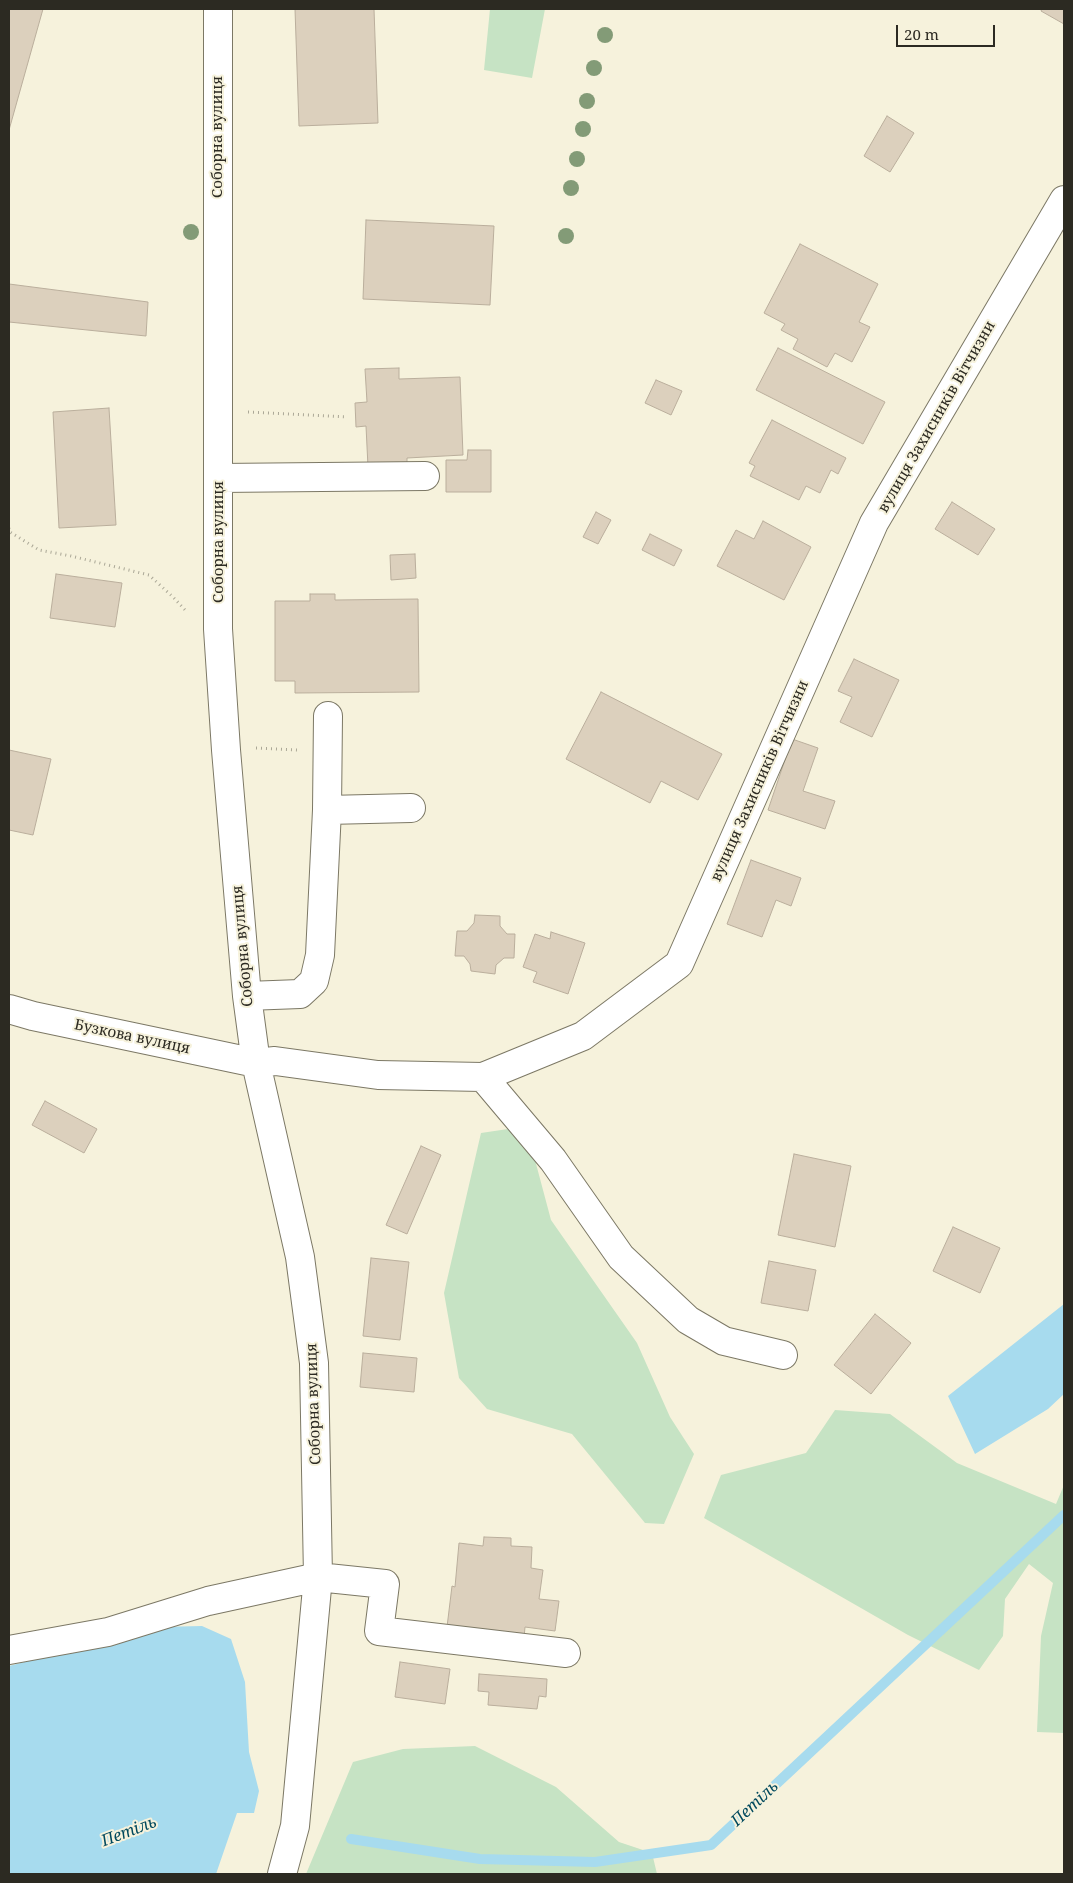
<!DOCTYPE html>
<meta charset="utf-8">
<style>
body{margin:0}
#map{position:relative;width:1073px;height:1883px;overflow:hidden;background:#f6f2dc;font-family:"Noto Serif",serif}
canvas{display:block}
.frame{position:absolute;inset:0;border:10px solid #2c2a22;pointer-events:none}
.scale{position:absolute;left:896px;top:25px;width:99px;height:22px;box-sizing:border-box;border:2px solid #2c2a22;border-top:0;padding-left:6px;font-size:15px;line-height:18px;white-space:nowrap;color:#2c2a22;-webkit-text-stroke:4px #f6f2dc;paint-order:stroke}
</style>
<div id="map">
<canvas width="1073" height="1883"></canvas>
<div class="frame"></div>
<div class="scale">20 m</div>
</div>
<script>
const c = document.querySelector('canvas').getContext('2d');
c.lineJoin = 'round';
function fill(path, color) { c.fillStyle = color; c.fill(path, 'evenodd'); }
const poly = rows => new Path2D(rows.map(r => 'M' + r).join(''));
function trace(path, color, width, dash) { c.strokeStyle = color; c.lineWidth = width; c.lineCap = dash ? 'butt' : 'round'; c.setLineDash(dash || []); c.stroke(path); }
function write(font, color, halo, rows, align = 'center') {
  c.font = font + ' "Noto Serif",serif'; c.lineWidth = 4; c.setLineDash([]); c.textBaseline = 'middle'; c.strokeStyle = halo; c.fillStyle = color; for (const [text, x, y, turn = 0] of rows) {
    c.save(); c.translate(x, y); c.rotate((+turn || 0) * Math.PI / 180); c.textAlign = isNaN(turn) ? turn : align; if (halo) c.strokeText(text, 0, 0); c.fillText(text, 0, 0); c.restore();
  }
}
const green = poly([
 [490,9,545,9,532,78,484,70],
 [508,1129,524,1142,535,1160,551,1220,637,1343,670,1417,694,1454,664,1524,645,1523,572,1434,487,1409,459,1378,444,1293,481,1133],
 [835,1410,890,1414,957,1463,1056,1504,1064,1485,1064,1733,1037,1732,1041,1636,1053,1583,1029,1564,1005,1599,1003,1636,979,1670,908,1635,704,1518,721,1475,806,1453],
 [475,1746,556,1787,619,1842,652,1853,657,1874,306,1874,353,1762,403,1749]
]);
const water = poly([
 [1064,1304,1064,1394,1048,1409,975,1454,948,1396],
 [202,1626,231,1639,245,1682,249,1752,259,1791,254,1813,237,1813,216,1874,9,1874,9,1666,159,1627]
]);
const stream = poly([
 [351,1839,480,1859,595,1862,711,1845,1064,1515]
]);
const building = poly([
 [9,9,43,9,9,130,9,9],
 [295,9,374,9,378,123,299,126,295,9],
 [1042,9,1064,9,1064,24,1041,11,1042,9],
 [887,116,914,133,890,172,864,156,887,116],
 [366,220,494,226,490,305,363,299,366,220],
 [800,244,878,284,859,322,870,327,852,362,835,353,827,367,793,349,798,339,781,330,785,324,764,313,800,244],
 [9,284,148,302,146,336,9,322,9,284],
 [778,348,885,402,863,444,756,390,778,348],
 [399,368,399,379,460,377,463,455,407,458,407,465,368,467,366,426,356,427,355,403,367,402,365,369,399,368],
 [656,380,682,391,671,415,645,403,656,380],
 [109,408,116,525,59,528,53,412,109,408],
 [772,420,846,458,838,474,831,470,820,493,806,486,799,500,750,476,755,466,749,463,772,420],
 [468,450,491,450,491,492,446,492,446,460,467,460,468,450],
 [952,502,995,529,978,555,935,529,952,502],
 [596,512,611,520,598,544,583,537,596,512],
 [763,521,811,547,784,600,717,566,736,530,754,539,763,521],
 [650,534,682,550,674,566,642,550,650,534],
 [415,554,416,578,391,580,390,555,415,554],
 [56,574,122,583,115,627,50,618,56,574],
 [310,594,335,594,335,600,418,599,419,692,295,693,295,681,275,681,275,601,310,601,310,594],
 [854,659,899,680,872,737,840,722,852,697,838,691,854,659],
 [601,692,722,754,698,800,661,781,650,803,566,759,601,692],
 [792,739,818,748,803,791,835,801,825,829,768,810,792,739],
 [9,750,51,759,33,835,9,830,9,750],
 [751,860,801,878,791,906,776,900,762,937,727,924,751,860],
 [475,915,500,916,500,926,507,934,515,934,514,958,504,958,496,965,495,974,471,971,470,964,464,956,455,956,457,931,467,931,474,923,475,915],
 [551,932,585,943,568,994,533,982,537,972,523,967,535,934,550,939,551,932],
 [45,1101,97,1129,84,1153,32,1125,45,1101],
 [421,1146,441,1155,407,1234,386,1225,421,1146],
 [794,1154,851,1166,835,1247,778,1235,794,1154],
 [953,1227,1000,1248,980,1293,933,1271,953,1227],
 [371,1258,409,1262,400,1340,363,1336,371,1258],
 [769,1261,816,1270,808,1311,761,1303,769,1261],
 [875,1314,911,1343,871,1394,834,1365,875,1314],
 [363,1353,417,1358,414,1392,360,1387,363,1353],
 [484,1537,511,1538,511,1546,532,1547,531,1568,543,1570,539,1599,559,1601,555,1631,525,1627,524,1638,447,1627,452,1586,455,1587,459,1543,483,1546,484,1537],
 [400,1662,450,1669,445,1704,395,1697,400,1662],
 [479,1674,547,1679,546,1697,539,1696,537,1709,488,1705,489,1692,478,1691,479,1674]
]);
const path = poly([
 [248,412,347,417],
 [9,528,10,532,39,550,71,556,149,575,173,597,187,612],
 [256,748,298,750]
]);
const minor = poly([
 [218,9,218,629,226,750,247,996,256,1063,300,1257,314,1363,318,1577,295,1826,282,1874],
 [219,478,425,476],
 [327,810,411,808],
 [247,996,300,994,314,981,320,955,327,810,328,716],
 [9,1009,33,1016,256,1063,275,1061,378,1075,483,1077,583,1036,679,964,874,523,1064,200],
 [483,1077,553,1160,621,1257,688,1320,724,1341,783,1355],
 [9,1650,108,1632,208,1601,318,1577,385,1584,379,1631,566,1653]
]);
const trees = [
 [605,35],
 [594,68],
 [587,101],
 [583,129],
 [577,159],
 [571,188],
 [191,232],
 [566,236]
];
const streetNames = [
 ["Соборна вулиця",218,137,-90],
 ["вулиця Захисників Вітчизни",937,417,-60],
 ["Соборна вулиця",219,542,-90],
 ["вулиця Захисників Вітчизни",760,781,-66],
 ["Соборна вулиця",243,946,-95],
 ["Бузкова вулиця",132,1037,12],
 ["Соборна вулиця",314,1404,-92]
];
const waterNames = [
 ["Петіль",755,1804,-43],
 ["Петіль",129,1832,-21]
];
fill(green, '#c6e3c4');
fill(water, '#a7dbee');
trace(stream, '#a7dbee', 10);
fill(building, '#dcd0bd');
trace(building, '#baae9c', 1);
trace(minor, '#7c7865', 30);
trace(path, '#aaa796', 3, [1, 4]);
trace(minor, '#fff', 28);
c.fillStyle = '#839b77';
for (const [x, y] of trees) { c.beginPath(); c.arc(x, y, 8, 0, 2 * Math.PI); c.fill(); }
write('15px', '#2c2a22', '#f6f2dc', streetNames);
write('italic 16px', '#00495d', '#f6f2dc', waterNames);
</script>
